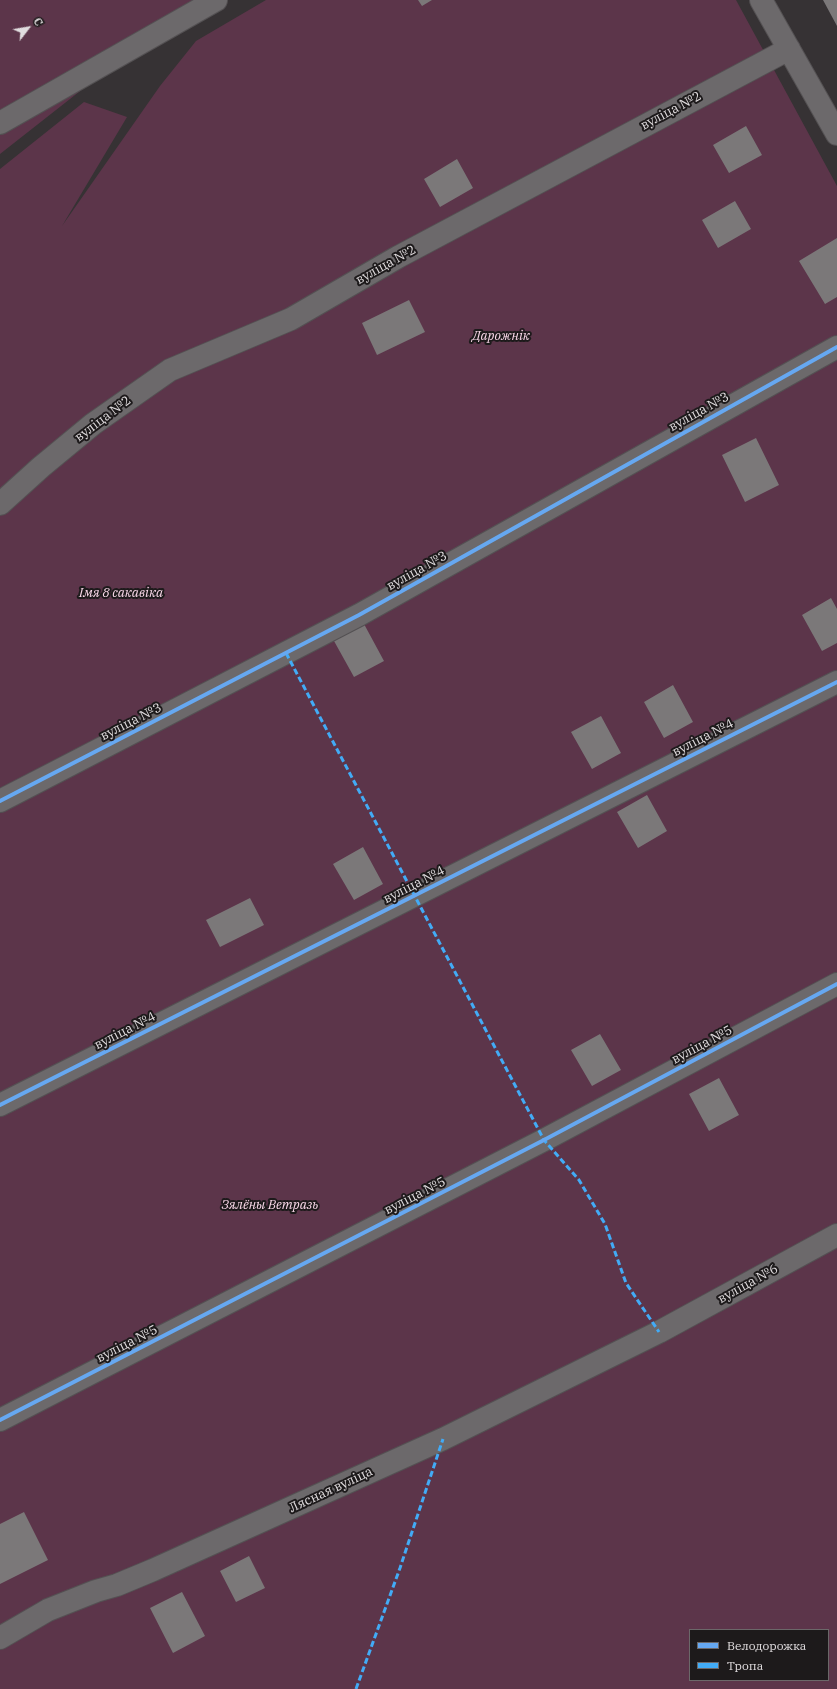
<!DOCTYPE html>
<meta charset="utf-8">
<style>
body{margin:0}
#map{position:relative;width:837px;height:1689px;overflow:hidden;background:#363234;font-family:"IBM Plex Serif",serif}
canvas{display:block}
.legend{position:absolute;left:689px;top:1629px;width:140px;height:52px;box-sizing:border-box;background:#1d1a1b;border:1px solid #6b6869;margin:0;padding:5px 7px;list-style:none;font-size:12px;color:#e1dddf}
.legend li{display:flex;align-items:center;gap:8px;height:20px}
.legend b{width:20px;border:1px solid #6b6869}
.north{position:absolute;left:8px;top:8px;width:40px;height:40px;-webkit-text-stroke:3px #1d1a1b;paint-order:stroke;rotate:59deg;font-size:11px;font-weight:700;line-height:16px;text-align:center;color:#e1dddf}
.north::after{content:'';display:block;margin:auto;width:14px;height:18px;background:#e1dddf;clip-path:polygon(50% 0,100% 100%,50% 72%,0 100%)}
</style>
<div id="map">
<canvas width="837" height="1689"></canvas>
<ul class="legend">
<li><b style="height:5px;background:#66a8f1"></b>Велодорожка</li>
<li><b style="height:5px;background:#42abf6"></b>Тропа</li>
</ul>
<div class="north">С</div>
</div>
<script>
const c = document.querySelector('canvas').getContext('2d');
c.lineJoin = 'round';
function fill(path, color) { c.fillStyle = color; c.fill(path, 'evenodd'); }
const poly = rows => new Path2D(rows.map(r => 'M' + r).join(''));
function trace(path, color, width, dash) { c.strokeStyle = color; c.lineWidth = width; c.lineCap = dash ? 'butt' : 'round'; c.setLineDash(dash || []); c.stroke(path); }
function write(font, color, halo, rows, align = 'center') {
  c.font = font + ' "IBM Plex Serif",serif'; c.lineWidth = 4; c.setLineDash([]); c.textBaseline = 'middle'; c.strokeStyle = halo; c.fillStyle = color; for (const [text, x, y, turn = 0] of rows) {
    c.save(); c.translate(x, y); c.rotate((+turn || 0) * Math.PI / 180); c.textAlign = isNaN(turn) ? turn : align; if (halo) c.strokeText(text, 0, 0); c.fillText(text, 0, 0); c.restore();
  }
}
const green = poly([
 [0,0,196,0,0,154],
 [266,0,736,0,837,186,837,1689,0,1689,0,169,84,102,127,117,62,226,160,86,196,41],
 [690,1630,828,1630,828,1680,690,1680]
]);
const building = poly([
 [418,0,432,0,422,6],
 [823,0,837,0,837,26],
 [746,126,762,155,729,173,713,145],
 [457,159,473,188,440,207,424,179],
 [735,201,751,229,718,248,702,220],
 [837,238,837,297,825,304,799,261],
 [409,300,425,332,377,355,362,323],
 [756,438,779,485,745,502,722,455],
 [831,598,837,609,837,643,822,651,802,615],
 [364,624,384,661,354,677,334,641],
 [673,685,693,722,664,738,644,702],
 [601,716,621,753,592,769,571,732],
 [647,795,667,831,638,848,617,812],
 [363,847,383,884,354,900,333,864],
 [250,898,264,925,220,947,206,920],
 [600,1034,621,1070,592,1086,571,1050],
 [719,1078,739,1115,709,1131,689,1094],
 [24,1512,48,1560,0,1584,0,1524],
 [249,1556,265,1588,236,1602,220,1571],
 [182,1592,205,1636,173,1653,150,1608]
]);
const minor = poly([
 [761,0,837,134],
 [0,123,216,0],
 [0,504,41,467,93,424,170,370,291,319,398,257,789,49],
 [0,801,359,615,837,347],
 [0,1105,837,682],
 [0,1420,544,1140,837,984],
 [0,1638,48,1610,96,1591,117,1585,153,1570,443,1439,659,1332,837,1235]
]);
const quiet = poly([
 [286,653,544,1140,579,1180,605,1224,626,1283,659,1332],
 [356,1689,400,1568,443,1439]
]);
const cycleway = poly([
 [0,801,359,615,837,347],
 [0,1105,837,682],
 [0,1420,544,1140,837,984]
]);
const streetNames = [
 ["вуліца №2",671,111,-28],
 ["вуліца №2",386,265,-29],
 ["вуліца №3",699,412,-29],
 ["вуліца №2",103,419,-37],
 ["вуліца №3",417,571,-29],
 ["вуліца №3",131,722,-27],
 ["вуліца №4",703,738,-27],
 ["вуліца №4",414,885,-27],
 ["вуліца №4",125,1031,-27],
 ["вуліца №5",702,1045,-28],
 ["вуліца №5",415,1196,-27],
 ["вуліца №6",748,1284,-29],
 ["вуліца №5",127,1344,-27],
 ["Лясная вуліца",331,1490,-25]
];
const parkNames = [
 ["Дарожнік",501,336],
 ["Імя 8 сакавіка",121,593],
 ["Зялёны Ветразь",270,1205]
];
fill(green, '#5c354a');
fill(building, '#7b7879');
trace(minor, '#545153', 24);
trace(minor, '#6c696b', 22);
trace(quiet, '#42abf6', 3, [6, 3]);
trace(cycleway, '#66a8f1', 4);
write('13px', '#e1dddf', '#1d1a1b', streetNames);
write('italic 13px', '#fbd9ea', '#1d1a1b', parkNames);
</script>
